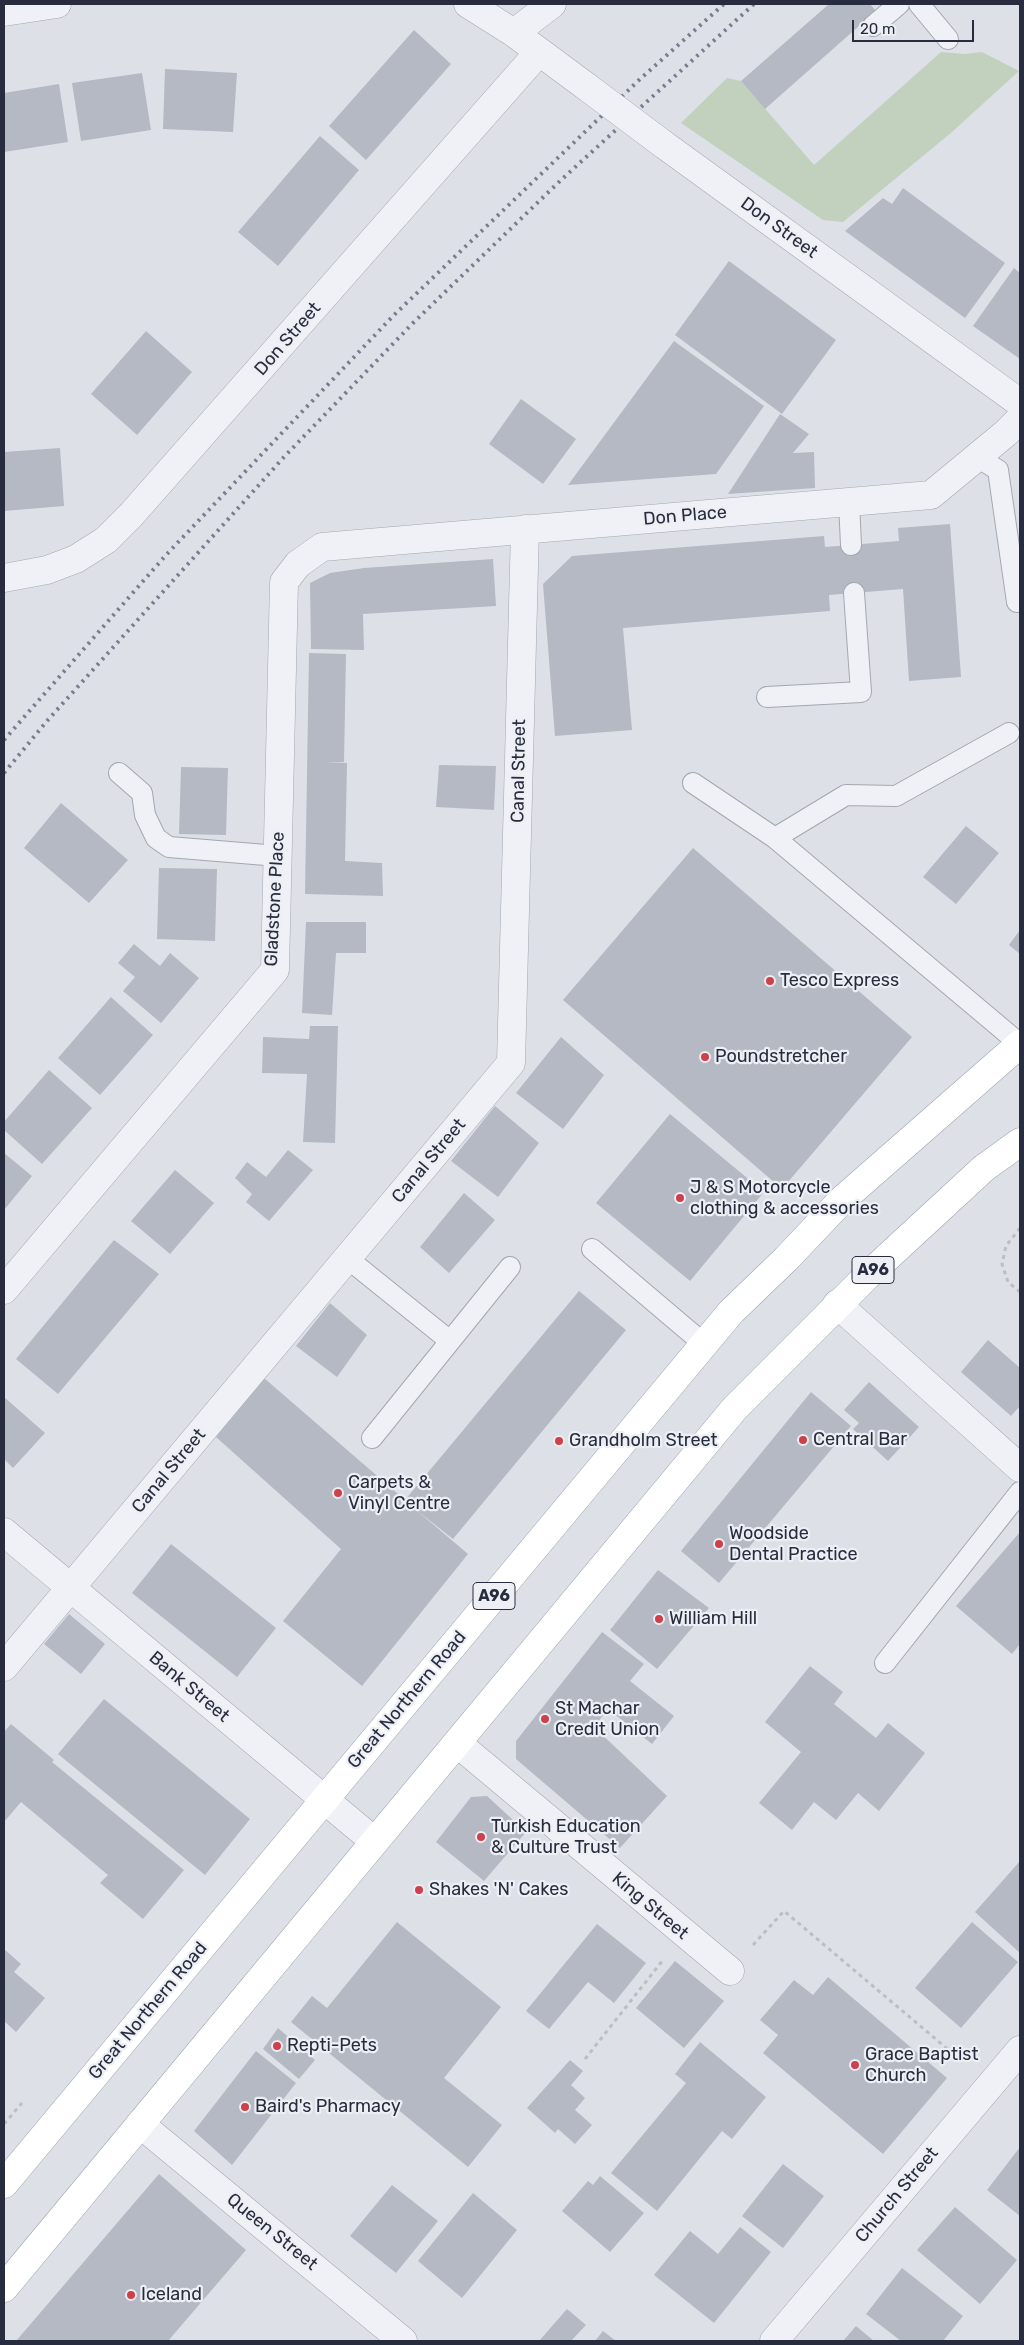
<!DOCTYPE html>
<style>
body{margin:0}
#map{position:relative;width:1024px;height:2345px;overflow:hidden;background:#dde0e7;font-family:Rubik,sans-serif}
canvas{display:block}
.frame{position:absolute;inset:0;border:5px solid #272d3e;pointer-events:none}
.scale{position:absolute;left:852px;top:20px;width:122px;height:22px;box-sizing:border-box;border:2px solid #272d3e;border-top:0;padding-left:6px;font-size:15px;line-height:18px;white-space:nowrap;color:#272d3e;-webkit-text-stroke:4px #edeff5;paint-order:stroke}
</style>
<div id="map">
<canvas width="1024" height="2345"></canvas>
<div class="frame"></div>
<div class="scale">20 m</div>
</div>
<script>
const c = document.querySelector('canvas').getContext('2d');
c.lineJoin = 'round';
function fill(path, color) { c.fillStyle = color; c.fill(path, 'evenodd'); }
const poly = rows => new Path2D(rows.map(r => 'M' + r).join(''));
function trace(path, color, width, dash) { c.strokeStyle = color; c.lineWidth = width; c.lineCap = dash ? 'butt' : 'round'; c.setLineDash(dash || []); c.stroke(path); }
function write(font, color, halo, rows, align = 'center') {
  c.font = font + ' Rubik,sans-serif'; c.lineWidth = 4.5; c.setLineDash([]); c.textBaseline = 'middle'; c.strokeStyle = halo; c.fillStyle = color; for (const [text, x, y, turn = 0] of rows) {
    c.save(); c.translate(x, y); c.rotate((+turn || 0) * Math.PI / 180); c.textAlign = isNaN(turn) ? turn : align; if (halo) c.strokeText(text, 0, 0); c.fillText(text, 0, 0); c.restore();
  }
}
const green = poly([
 [941,52,964,54,982,52,1019,71,952,132,843,222,823,220,681,123,727,78,741,81,814,165]
]);
const building = poly([
 [829,4,870,4,876,11,765,109,741,81],
 [414,30,451,64,366,160,329,126],
 [165,69,237,73,233,132,163,129],
 [142,73,151,130,81,141,72,83],
 [59,84,68,142,4,152,4,93],
 [320,136,359,170,278,266,238,232],
 [903,188,1005,263,965,318,845,231,883,198,892,204],
 [729,261,836,340,782,414,675,335],
 [1014,268,1020,273,1020,359,973,326],
 [146,331,192,372,137,435,91,394],
 [674,341,764,406,716,474,568,485],
 [521,399,576,439,543,484,489,444],
 [780,414,809,434,793,453,814,452,815,488,728,494],
 [60,448,64,506,4,511,4,452],
 [950,524,961,677,909,681,903,589,829,595,830,611,623,628,632,730,555,736,543,584,572,556,824,536,825,547,899,541,898,528],
 [493,559,496,606,363,614,364,650,311,649,310,583,330,573,364,568],
 [309,653,346,654,344,762,325,762,347,763,345,861,382,863,383,896,305,894],
 [439,765,496,766,494,810,436,807],
 [181,767,228,768,226,835,179,834],
 [61,803,128,860,89,903,24,848],
 [966,826,999,853,956,904,923,877],
 [693,848,912,1037,782,1189,563,1000],
 [159,868,217,869,215,941,157,939],
 [306,922,366,922,366,953,336,953,332,1015,302,1013],
 [1020,930,1020,954,1009,945],
 [134,944,160,966,170,953,199,978,161,1023,123,991,135,977,118,963],
 [111,997,153,1035,100,1095,58,1058],
 [310,1026,338,1026,335,1143,303,1142,307,1074,262,1073,263,1037,309,1039],
 [561,1037,604,1075,563,1129,516,1093],
 [49,1070,92,1108,42,1164,4,1130,4,1122],
 [495,1106,539,1143,498,1197,451,1161],
 [670,1114,764,1192,690,1281,596,1203],
 [288,1150,313,1170,269,1221,246,1202,252,1194,235,1178,247,1162,266,1177],
 [4,1153,32,1176,4,1210],
 [175,1170,214,1203,170,1254,131,1221],
 [464,1193,495,1220,449,1273,420,1247],
 [114,1240,159,1274,58,1394,16,1359],
 [579,1291,626,1330,453,1539,415,1509,468,1554,362,1686,283,1621,341,1549,216,1437,264,1378,405,1500],
 [330,1303,367,1335,337,1377,296,1346],
 [988,1340,1020,1368,1020,1406,1011,1416,961,1372],
 [869,1382,919,1427,888,1461,853,1429,859,1423,844,1410],
 [811,1392,851,1426,719,1583,681,1551],
 [4,1397,45,1433,13,1468,4,1459],
 [1020,1532,1020,1644,1012,1654,956,1606],
 [171,1544,276,1628,237,1677,132,1593],
 [658,1570,709,1608,657,1669,610,1630],
 [69,1614,105,1644,81,1674,44,1644],
 [602,1632,644,1664,630,1681,674,1716,652,1744,608,1709,594,1727,667,1796,620,1848,516,1759,516,1741],
 [810,1666,843,1692,834,1704,876,1738,888,1723,925,1753,879,1811,858,1793,836,1820,814,1802,792,1830,759,1803,801,1752,765,1722],
 [104,1699,250,1819,205,1875,58,1754],
 [11,1724,54,1760,52,1762,184,1870,143,1919,100,1883,108,1875,21,1802,4,1822,4,1732],
 [487,1796,526,1832,484,1881,436,1842,471,1797],
 [1020,1861,1020,1953,975,1912],
 [397,1922,501,2007,444,2078,502,2125,468,2167,291,2022,312,1996,327,2008],
 [972,1922,1018,1962,961,2028,915,1988],
 [597,1924,646,1963,614,2003,588,1982,549,2029,526,2011],
 [4,1949,21,1964,14,1972,45,1998,16,2032,4,2021],
 [675,1961,724,2001,684,2048,636,2008],
 [828,1977,947,2078,883,2154,763,2053,778,2035,760,2020,794,1980,813,1995],
 [278,2028,315,2060,299,2079,263,2049],
 [700,2042,766,2097,732,2139,722,2131,657,2211,611,2173,686,2083,675,2074],
 [256,2051,296,2083,232,2165,194,2131],
 [570,2060,583,2071,571,2085,585,2098,575,2110,592,2125,575,2144,558,2129,555,2133,527,2108],
 [1020,2147,1020,2216,987,2190],
 [783,2164,824,2196,783,2248,742,2216],
 [159,2174,246,2250,168,2341,16,2341],
 [600,2176,644,2213,610,2252,562,2211,588,2181,593,2185],
 [392,2185,438,2221,396,2273,350,2236],
 [473,2193,517,2230,462,2298,418,2261],
 [955,2207,1017,2260,980,2304,917,2250],
 [740,2227,771,2252,714,2323,654,2275,690,2231,718,2254],
 [902,2268,963,2316,943,2341,901,2341,866,2314],
 [567,2309,586,2325,571,2341,539,2341],
 [856,2326,874,2341,843,2341],
 [603,2331,616,2341,595,2341]
]);
const path = poly([
 [1020,1228,1006,1246,1002,1264,1008,1282,1020,1292],
 [753,1945,784,1911,957,2057],
 [585,2059,663,1960],
 [4,2124,22,2103]
]);
const service = poly([
 [919,4,948,39],
 [873,26,899,4],
 [977,457,998,470,1017,602],
 [849,502,851,545],
 [767,697,861,692,854,593],
 [119,773,142,793,145,815,156,838,169,847,278,856],
 [693,783,775,838,1020,1044],
 [775,838,846,795,896,796,1009,733],
 [592,1249,704,1344],
 [347,1258,450,1341],
 [372,1438,510,1267],
 [885,1663,1020,1492]
]);
const minor = poly([
 [4,1290,275,970,284,582,298,564,322,547,931,495,1006,433,1020,419],
 [837,1304,1020,1468],
 [4,1532,374,1841],
 [4,1667,511,1063,525,529],
 [457,1743,730,1971],
 [140,2124,403,2341],
 [774,2341,1020,2050]
]);
const tertiary = poly([
 [468,4,514,33,587,87],
 [4,12,57,4],
 [514,33,552,4],
 [663,144,1020,403],
 [4,578,47,570,76,559,106,540,131,515,539,52]
]);
const primary = poly([
 [4,2184,731,1312,786,1259,843,1199,1020,1044],
 [4,2288,735,1408,867,1276,984,1168,1020,1142]
]);
const rail = poly([
 [4,740,166,555,393,316,638,81,724,4],
 [4,773,47,721,284,457,413,323,561,180,754,4]
]);
const tertiaryBridge = poly([
 [587,87,663,144]
]);
const markers = [
 [770,981,5,"#ce404a"],
 [705,1057,5,"#ce404a"],
 [680,1198,5,"#ce404a"],
 [803,1440,5,"#ce404a"],
 [559,1441,5,"#ce404a"],
 [338,1493,5,"#ce404a"],
 [719,1544,5,"#ce404a"],
 [659,1619,5,"#ce404a"],
 [545,1719,5,"#ce404a"],
 [481,1837,5,"#ce404a"],
 [419,1890,5,"#ce404a"],
 [277,2046,5,"#ce404a"],
 [855,2065,5,"#ce404a"],
 [245,2107,5,"#ce404a"],
 [131,2295,5,"#ce404a"]
];
const shields = [
 [873,1270,42],
 [494,1596,42]
];
const shieldNames = [
 ["A96",873,1270],
 ["A96",494,1596]
];
const streetNames = [
 ["Don Street",779,228,36],
 ["Don Street",288,339,-49],
 ["Don Place",685,516,-5],
 ["Canal Street",519,771,-89],
 ["Gladstone Place",275,899,-87],
 ["Canal Street",429,1161,-50],
 ["Canal Street",169,1471,-50],
 ["Bank Street",189,1687,40],
 ["Great Northern Road",407,1700,-50],
 ["King Street",650,1906,40],
 ["Great Northern Road",148,2011,-50],
 ["Church Street",897,2195,-50],
 ["Queen Street",272,2232,39]
];
const poiNames = [
 ["Tesco Express",780,981],
 ["Poundstretcher",715,1057],
 ["J & S Motorcycle",690,1188],
 ["clothing & accessories",690,1209],
 ["Central Bar",813,1440],
 ["Grandholm Street",569,1441],
 ["Carpets &",348,1483],
 ["Vinyl Centre",348,1504],
 ["Woodside",729,1534],
 ["Dental Practice",729,1555],
 ["William Hill",669,1619],
 ["St Machar",555,1709],
 ["Credit Union",555,1730],
 ["Turkish Education",491,1827],
 ["& Culture Trust",491,1848],
 ["Shakes 'N' Cakes",429,1890],
 ["Repti-Pets",287,2046],
 ["Grace Baptist",865,2055],
 ["Church",865,2076],
 ["Baird's Pharmacy",255,2107],
 ["Iceland",141,2295]
];
fill(green, '#c2d1be');
fill(building, '#b5b9c4');
trace(service, '#a3a7b1', 22);
trace(minor, '#a3a7b1', 29);
trace(tertiary, '#a3a7b1', 29);
trace(primary, '#9da4b3', 29);
trace(path, '#bcbec6', 3, [4, 4]);
trace(service, '#f0f1f6', 20);
trace(minor, '#f0f1f6', 28);
trace(tertiary, '#f0f1f6', 28);
trace(primary, '#fff', 28);
trace(rail, '#777e91', 4, [2.5, 5]);
trace(tertiaryBridge, '#a3a7b1', 29, []);
trace(tertiaryBridge, '#f0f1f6', 28);
for (const [x, y, r, color] of markers) { const dot = new Path2D(); dot.arc(x, y, r, 0, 2 * Math.PI); c.fillStyle = color; c.fill(dot); trace(dot, '#edeff5', 2); }
for (const [x, y, w] of shields) { const box = new Path2D(); box.roundRect(x - w / 2, y - 13.5, w, 27, 4); c.fillStyle = '#edeff5'; c.fill(box); trace(box, '#272d3e', 1); }
write('bold 16px', '#272d3e', null, shieldNames);
write('18px', '#272d3e', '#edeff5', streetNames);
write('18px', '#272d3e', '#edeff5', poiNames, 'left');
</script>
